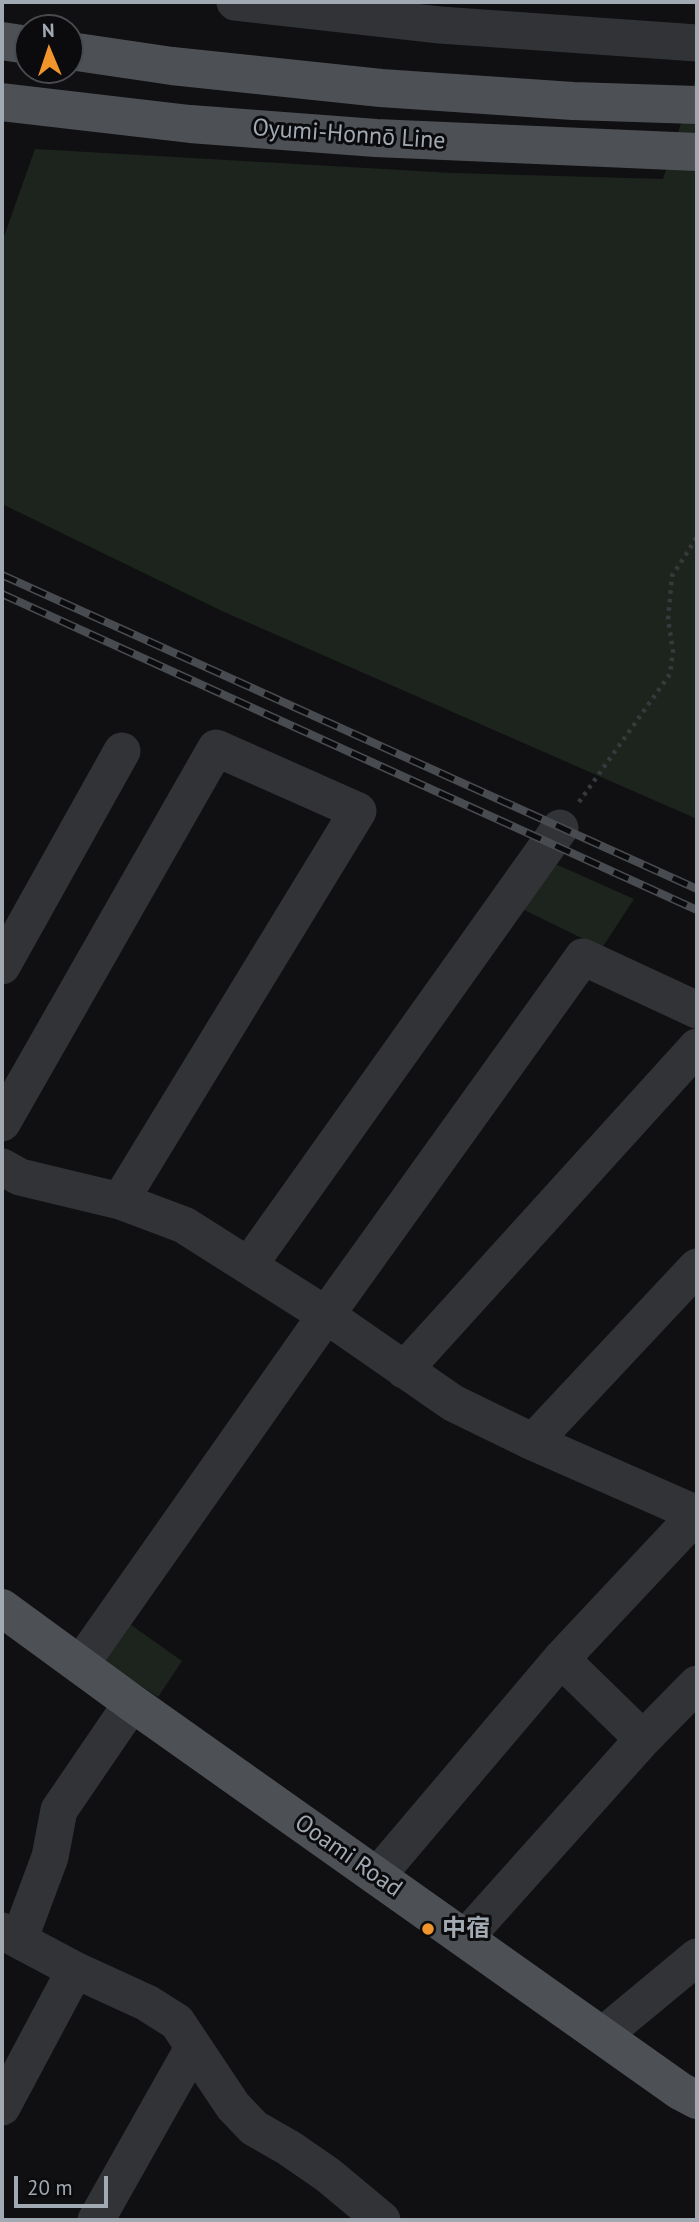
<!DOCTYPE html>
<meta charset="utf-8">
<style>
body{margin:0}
#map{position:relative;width:699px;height:2222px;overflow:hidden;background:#101012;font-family:"PT Sans",sans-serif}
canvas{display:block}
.frame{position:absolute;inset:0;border:4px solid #a1a9b2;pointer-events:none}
.north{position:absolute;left:14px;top:14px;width:70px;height:70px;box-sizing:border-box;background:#0b0b0d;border:2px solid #474a4f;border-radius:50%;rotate:358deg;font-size:19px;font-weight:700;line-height:28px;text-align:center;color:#a1a9b2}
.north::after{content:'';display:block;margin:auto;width:24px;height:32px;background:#ef952b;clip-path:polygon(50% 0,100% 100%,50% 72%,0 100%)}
.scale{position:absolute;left:14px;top:2176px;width:94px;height:32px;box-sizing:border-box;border:4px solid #a1a9b2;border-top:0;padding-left:9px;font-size:21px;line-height:24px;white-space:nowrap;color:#a1a9b2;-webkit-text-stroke:5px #0b0b0d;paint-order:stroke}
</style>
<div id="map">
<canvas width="699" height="2222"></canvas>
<div class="frame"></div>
<div class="north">N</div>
<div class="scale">20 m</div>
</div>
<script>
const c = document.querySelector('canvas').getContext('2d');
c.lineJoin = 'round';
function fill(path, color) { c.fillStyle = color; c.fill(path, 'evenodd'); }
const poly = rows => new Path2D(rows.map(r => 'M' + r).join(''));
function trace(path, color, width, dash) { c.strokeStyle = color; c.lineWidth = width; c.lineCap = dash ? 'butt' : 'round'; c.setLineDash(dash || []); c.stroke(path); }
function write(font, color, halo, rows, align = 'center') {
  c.font = font + ' "PT Sans","Noto Sans JP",sans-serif'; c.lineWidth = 6; c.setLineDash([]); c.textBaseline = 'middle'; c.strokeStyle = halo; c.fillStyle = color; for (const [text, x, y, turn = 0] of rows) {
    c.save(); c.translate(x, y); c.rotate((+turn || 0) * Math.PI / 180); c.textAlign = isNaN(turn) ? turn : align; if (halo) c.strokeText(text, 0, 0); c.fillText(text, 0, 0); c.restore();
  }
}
const green = poly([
 [697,74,697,819,222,611,2,504,2,242,35,149,453,173,663,179],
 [551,862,634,899,602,948,520,908],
 [124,1620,182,1661,158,1697,103,1661]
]);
const path = poly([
 [579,802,670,674,673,651,668,619,672,576,697,537]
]);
const minor = poly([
 [235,2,440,25,697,43],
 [2,966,122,751],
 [2,1123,216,748,358,811,120,1201],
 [2,1167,20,1177,120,1201,184,1225,326,1315,453,1403,533,1442,697,1514],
 [249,1265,560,828],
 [404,1370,697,1047],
 [533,1442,697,1267],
 [561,1659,643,1739,697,1684],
 [80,1665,326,1315,583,957,697,1010],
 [377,1876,561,1659,697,1514],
 [2,1931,75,1970,147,2003,177,2022,233,2106,254,2128,289,2148,328,2175,382,2220],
 [465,1938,643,1739],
 [19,1940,50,1857,59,1810,132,1703],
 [603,2035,697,1957],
 [2,2107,75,1970],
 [96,2220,193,2048]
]);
const major = poly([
 [2,41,28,45],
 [70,51,172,66,381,88,573,101,697,105],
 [2,102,190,124,376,138,697,152],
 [2,1608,132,1703,680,2091,697,2100]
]);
const rail = poly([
 [2,575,697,889],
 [2,594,697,910]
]);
const markers = [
 [428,1929,7,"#ef952b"]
];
const streetNames = [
 ["Oyumi-Honnō Line",349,135,4],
 ["Ooami Road",348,1856,35]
];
const poiNames = [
 ["中宿",442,1929]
];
fill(green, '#1d241d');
trace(path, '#373a3d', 4.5, [3.5, 5]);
trace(minor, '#313336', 37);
trace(major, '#4d5055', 38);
trace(rail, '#484b4f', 8);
trace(rail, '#0b0b0d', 5, [16]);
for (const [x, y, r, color] of markers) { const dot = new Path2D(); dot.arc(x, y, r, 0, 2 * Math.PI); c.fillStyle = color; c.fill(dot); trace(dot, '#0b0b0d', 2.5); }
write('24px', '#a1a9b2', '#0b0b0d', streetNames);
write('bold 24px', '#a1a9b2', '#0b0b0d', poiNames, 'left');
</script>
